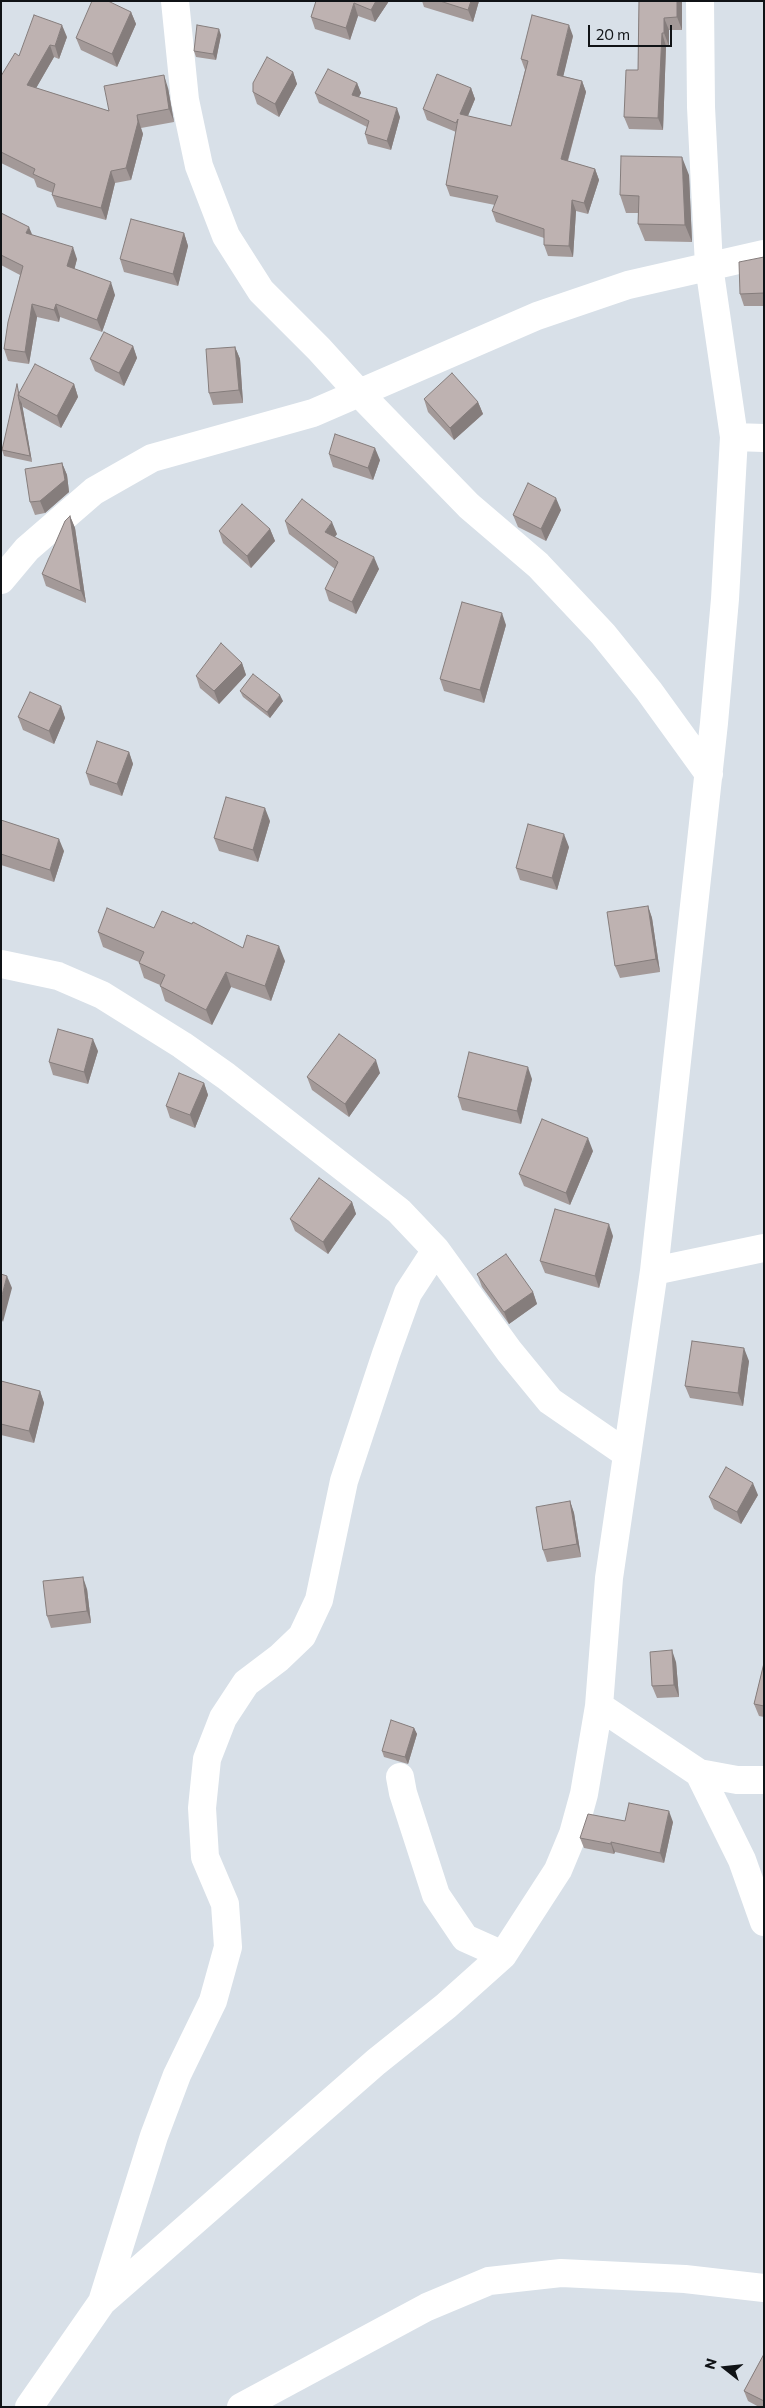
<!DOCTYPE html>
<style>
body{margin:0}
#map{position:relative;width:765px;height:2408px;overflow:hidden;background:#d8e0e8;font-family:Commissioner,sans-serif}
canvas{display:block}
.frame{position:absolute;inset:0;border:2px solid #101316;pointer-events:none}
.north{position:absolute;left:700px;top:2343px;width:50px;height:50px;-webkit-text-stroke:4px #d8e0e8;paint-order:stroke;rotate:286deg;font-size:14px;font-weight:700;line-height:20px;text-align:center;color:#101316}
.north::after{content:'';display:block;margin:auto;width:18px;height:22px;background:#101316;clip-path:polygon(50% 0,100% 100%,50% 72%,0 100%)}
.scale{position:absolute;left:588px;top:25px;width:84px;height:22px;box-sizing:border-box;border:2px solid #101316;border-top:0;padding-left:6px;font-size:15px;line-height:18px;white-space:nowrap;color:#101316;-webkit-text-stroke:4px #d8e0e8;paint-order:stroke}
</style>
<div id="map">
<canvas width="765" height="2408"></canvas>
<div class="frame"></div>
<div class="north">N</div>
<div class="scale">20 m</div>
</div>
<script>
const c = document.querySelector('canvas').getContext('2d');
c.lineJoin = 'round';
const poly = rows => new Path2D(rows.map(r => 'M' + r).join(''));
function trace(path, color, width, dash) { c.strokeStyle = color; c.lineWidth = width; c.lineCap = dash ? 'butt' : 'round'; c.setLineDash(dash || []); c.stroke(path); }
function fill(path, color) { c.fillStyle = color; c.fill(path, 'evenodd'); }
const minor = poly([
 [175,1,185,100,199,166,226,236,261,291,319,349,359,393,469,506,538,565,603,634,649,691,709,774],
 [734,437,764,438],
 [1,580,27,549,94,491,152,458,313,413,537,316,628,285,764,254],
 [1,964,58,976,102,995,182,1045,226,1076,399,1211,436,1250,509,1351,550,1401,627,1454],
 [654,1271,764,1248],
 [599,1706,699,1773,742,1860,764,1922],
 [699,1773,737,1780,764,1780],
 [400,1777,403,1793,436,1895,465,1938,503,1955],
 [102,2302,154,2136,177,2075,213,2001,228,1947,225,1904,205,1857,202,1808,207,1759,223,1718,246,1683,279,1658,302,1636,319,1600,344,1481,386,1354,408,1293,436,1250],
 [29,2407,102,2302,376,2062,446,2006,503,1955,558,1870,573,1834,584,1794,599,1706,609,1578,654,1271,714,723,725,599,734,437,709,266,701,107,700,1],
 [241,2407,427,2307,489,2281,561,2273,685,2279,764,2288]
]);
const wall = poly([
 [316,1,389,1,375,22,358,16,350,40,315,29,311,17],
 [422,1,479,1,473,22,424,7],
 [639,1,682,1,682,30,669,30,669,46,666,46,663,130,629,129,624,117,638,70],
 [131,12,136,24,117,67,81,50,76,38],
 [221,35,216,60,196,57,194,51],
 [573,36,563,76,582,81,586,92,568,161,595,169,599,180,588,214,576,211,573,257,548,256,544,245,544,238,496,222,492,211,495,205,450,196,446,185,456,132,427,120,423,109,471,88,475,99,468,116,511,126,525,70,521,59],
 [67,37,59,59,54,57,36,88,109,111,168,88,174,122,141,128,143,134,131,180,115,183,106,220,57,207,52,195,53,193,37,187,34,179,1,163,1,76,19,56],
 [293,72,297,84,279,117,257,104,253,92],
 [357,83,361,93,359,97,400,117,391,150,368,144,365,134,367,127,319,103,315,93],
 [689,175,692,242,645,241,638,224,638,213,626,213,620,195],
 [1,213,32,235,77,259,74,269,115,295,102,332,60,317,59,322,37,317,29,364,8,361,4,349,20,275,1,265],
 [184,233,188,246,178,286,124,272,120,259],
 [764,257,764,306,744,306,740,294],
 [133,346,137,358,124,386,95,371,90,359],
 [235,347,240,359,243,403,213,405,209,393],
 [74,384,78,397,61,428,23,407,22,404,32,462,4,456,2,450,19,391,19,393],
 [424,399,478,402,483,414,454,440,428,412],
 [329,454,380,460,373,480,333,467],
 [62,463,67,475,69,492,45,513,35,515,30,502],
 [561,510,546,541,518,527,513,515],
 [70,516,75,528,86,603,46,586,42,574],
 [285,521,337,534,335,537,379,569,356,614,329,601,325,589,335,569,289,534],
 [270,529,275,541,251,568,223,543,219,531],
 [506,625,484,703,444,691,440,679],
 [242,663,246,675,219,704,200,688,196,676],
 [240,691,283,701,270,718,243,697],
 [61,706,65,718,54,744,23,730,18,717],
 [129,752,133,764,122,796,90,785,86,773],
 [1,820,64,851,54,882,1,865],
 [270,821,258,862,219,851,214,838],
 [569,847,557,890,520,880,516,868],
 [648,906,652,918,660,972,620,978,615,966],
 [154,928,243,948,285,961,271,1001,231,987,212,1025,165,1001,160,985,144,978,139,963,139,962,103,947,98,932],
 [98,1051,88,1084,53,1075,49,1062],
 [380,1073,349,1117,312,1090,307,1077],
 [532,1079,521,1124,462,1110,458,1097],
 [204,1083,208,1095,195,1128,170,1118,166,1106],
 [593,1151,570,1205,524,1186,519,1174],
 [352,1202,356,1214,328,1254,295,1231,290,1219],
 [613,1236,599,1288,545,1273,540,1261],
 [477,1274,533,1292,537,1304,509,1324,482,1287],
 [749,1361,743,1406,690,1398,685,1386],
 [1,1381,40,1391,44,1403,34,1443,1,1435],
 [758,1495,741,1524,714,1509,709,1497],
 [570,1501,574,1513,581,1557,547,1562,543,1550],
 [87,1589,91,1623,51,1628,47,1616],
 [676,1662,679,1697,657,1698,652,1686],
 [764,1663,764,1717,759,1716,754,1704],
 [414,1728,417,1734,408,1764,384,1757,382,1751],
 [625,1821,673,1822,664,1863,615,1852,614,1854,584,1848,580,1838],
 [764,2354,764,2407,759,2407,748,2401,744,2391]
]);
const shadedWall = poly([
 [376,1,389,1,375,22,371,10],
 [471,1,479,1,473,22,468,10],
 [677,1,682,1,682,30,677,17],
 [354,3,358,16,350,40,346,28],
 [131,12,136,24,117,67,112,54],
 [664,18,669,30,669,46,664,33],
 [62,25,67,37,59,59,55,46],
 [569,25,573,36,561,86,557,75],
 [219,29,221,35,216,60,213,54],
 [662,33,666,46,663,130,658,118],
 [50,45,54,57,31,97,27,85],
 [293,72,297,84,279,117,275,104],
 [164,75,168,88,174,122,169,109],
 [582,81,586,92,565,170,561,159],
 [357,83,361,93,355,104,352,95],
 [471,88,475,99,464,125,460,114],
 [397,108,400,117,391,150,387,141],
 [137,115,141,128,143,134,131,180,126,168],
 [682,157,689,175,692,242,685,225],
 [595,169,599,180,588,214,584,203],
 [111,171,115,183,106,220,101,208],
 [572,200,576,211,573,257,569,246],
 [29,227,34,239,26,233],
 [184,233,188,246,178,286,173,274],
 [73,247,77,259,72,279,67,266],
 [111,282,115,295,102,332,97,320],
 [32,304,37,317,29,364,25,352],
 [56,304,60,317,59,322,54,310],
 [133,346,137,358,124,386,119,373],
 [235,347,240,359,243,403,239,390],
 [74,384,78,397,61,428,57,416],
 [19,398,22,404,32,462,30,456],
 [478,402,483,414,454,440,450,428],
 [375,448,380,460,373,480,368,468],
 [62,463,67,475,69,492,45,513,40,501],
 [556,498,561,510,546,541,541,529],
 [70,516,75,528,86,603,81,591],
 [332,522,337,534,329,544,325,532],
 [270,529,275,541,251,568,247,556],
 [374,557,379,569,356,614,352,602],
 [502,613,506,625,484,703,480,690],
 [242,663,246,675,219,704,214,691],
 [280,695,283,701,270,718,267,712],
 [61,706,65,718,54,744,49,731],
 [129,752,133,764,122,796,117,784],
 [265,808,270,821,258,862,253,850],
 [564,834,569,847,557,890,552,878],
 [59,839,64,851,54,882,50,870],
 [648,906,652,918,660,972,656,959],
 [279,946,285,961,271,1001,265,986],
 [226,972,231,987,212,1025,206,1010],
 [93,1039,98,1051,88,1084,84,1072],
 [376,1060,380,1073,349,1117,345,1104],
 [528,1067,532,1079,521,1124,517,1111],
 [204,1083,208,1095,195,1128,190,1115],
 [588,1138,593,1151,570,1205,566,1193],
 [352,1202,356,1214,328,1254,323,1242],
 [609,1224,613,1236,599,1288,595,1276],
 [7,1276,12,1288,3,1322,1,1318,1,1299],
 [533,1292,537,1304,509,1324,504,1312],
 [744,1348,749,1361,743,1406,738,1393],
 [40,1391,44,1403,34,1443,29,1431],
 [753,1483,758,1495,741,1524,737,1512],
 [570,1501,574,1513,581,1557,577,1544],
 [83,1577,87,1589,91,1623,87,1611],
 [672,1650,676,1662,679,1697,674,1685],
 [414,1728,417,1734,408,1764,405,1757],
 [669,1811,673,1822,664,1863,660,1853],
 [611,1842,615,1852,614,1854,611,1844]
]);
const building = poly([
 [92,1,108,1,131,12,112,54,76,38,92,1],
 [316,1,376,1,371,10,354,3,346,28,311,17,316,1],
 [440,1,471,1,468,10,440,1],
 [639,1,677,1,677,17,664,18,664,33,662,33,658,118,624,117,626,70,638,70,639,1],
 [34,15,62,25,55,46,50,45,27,85,109,111,104,86,164,75,169,109,137,115,138,122,126,168,111,171,101,208,52,195,55,184,33,174,35,169,1,152,1,76,15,53,19,56,34,15],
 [532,15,569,25,557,75,582,81,561,159,595,169,584,203,572,200,569,246,544,245,544,229,492,211,498,196,446,185,458,119,456,123,423,109,437,74,471,88,460,114,511,126,528,61,521,59,532,15],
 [197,25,219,29,213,54,194,51,197,25],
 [267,57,293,72,275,104,253,92,253,83,267,57],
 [328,69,357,83,352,95,397,108,387,141,365,134,369,121,315,93,328,69],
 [621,156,682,157,685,225,638,224,639,196,620,195,621,156],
 [1,213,29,227,26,233,73,247,67,266,111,282,97,320,56,304,54,310,32,304,25,352,4,349,8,322,23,266,1,255,1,213],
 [131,219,184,233,173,274,120,259,131,219],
 [764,257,764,293,740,294,739,262,764,257],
 [104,332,133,346,119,373,90,359,104,332],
 [235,347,239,390,209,393,206,349,235,347],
 [35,364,74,384,57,416,18,395,35,364],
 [452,373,478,402,450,428,424,399,452,373],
 [17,384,19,395,18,395,30,456,2,450,17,384],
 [335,434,375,448,368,468,329,454,335,434],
 [62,463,65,480,40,501,30,502,25,469,62,463],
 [528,483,556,498,541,529,513,515,528,483],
 [302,499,332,522,325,532,374,557,352,602,325,589,338,562,285,521,302,499],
 [242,504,270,529,247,556,219,531,242,504],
 [70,516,81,591,42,574,65,521,70,516],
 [462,602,502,613,480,690,440,679,462,602],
 [221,643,242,663,214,691,196,676,221,643],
 [253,674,280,695,267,712,240,691,253,674],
 [30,692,61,706,49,731,18,717,30,692],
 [97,741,129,752,117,784,86,773,97,741],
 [226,797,265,808,253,850,214,838,226,797],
 [1,820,59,839,50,870,1,854,1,820],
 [528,824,564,834,552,878,516,868,528,824],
 [648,906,656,959,615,966,607,912,648,906],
 [107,908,154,928,162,911,192,924,193,922,243,948,247,935,279,946,265,986,226,972,206,1010,160,986,165,975,139,963,144,952,98,932,107,908],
 [58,1029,93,1039,84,1072,49,1062,58,1029],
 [339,1034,376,1060,345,1104,307,1077,339,1034],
 [469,1052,528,1067,517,1111,458,1097,469,1052],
 [179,1073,204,1083,190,1115,166,1106,179,1073],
 [542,1119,588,1138,566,1193,519,1174,542,1119],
 [319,1178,352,1202,323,1242,290,1219,319,1178],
 [555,1209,609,1224,595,1276,540,1261,555,1209],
 [506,1254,533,1292,504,1312,477,1274,506,1254],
 [1,1274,7,1276,1,1299,1,1274],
 [692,1341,744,1348,738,1393,685,1386,692,1341],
 [1,1381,40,1391,29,1431,1,1424,1,1381],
 [726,1467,753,1483,737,1512,709,1497,726,1467],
 [570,1501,577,1544,543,1550,536,1507,570,1501],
 [83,1577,87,1611,47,1616,43,1581,83,1577],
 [672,1650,674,1685,652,1686,650,1652,672,1650],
 [764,1663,764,1706,754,1704,764,1663],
 [391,1720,414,1728,405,1757,382,1751,391,1720],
 [629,1803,669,1811,660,1853,611,1842,611,1844,580,1838,588,1814,625,1821,629,1803],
 [764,2354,764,2401,744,2391,764,2354]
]);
trace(minor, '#fff', 28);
fill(wall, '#a39998');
fill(shadedWall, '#857d7c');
fill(building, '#beb2b1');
trace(building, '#857d7c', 1);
</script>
